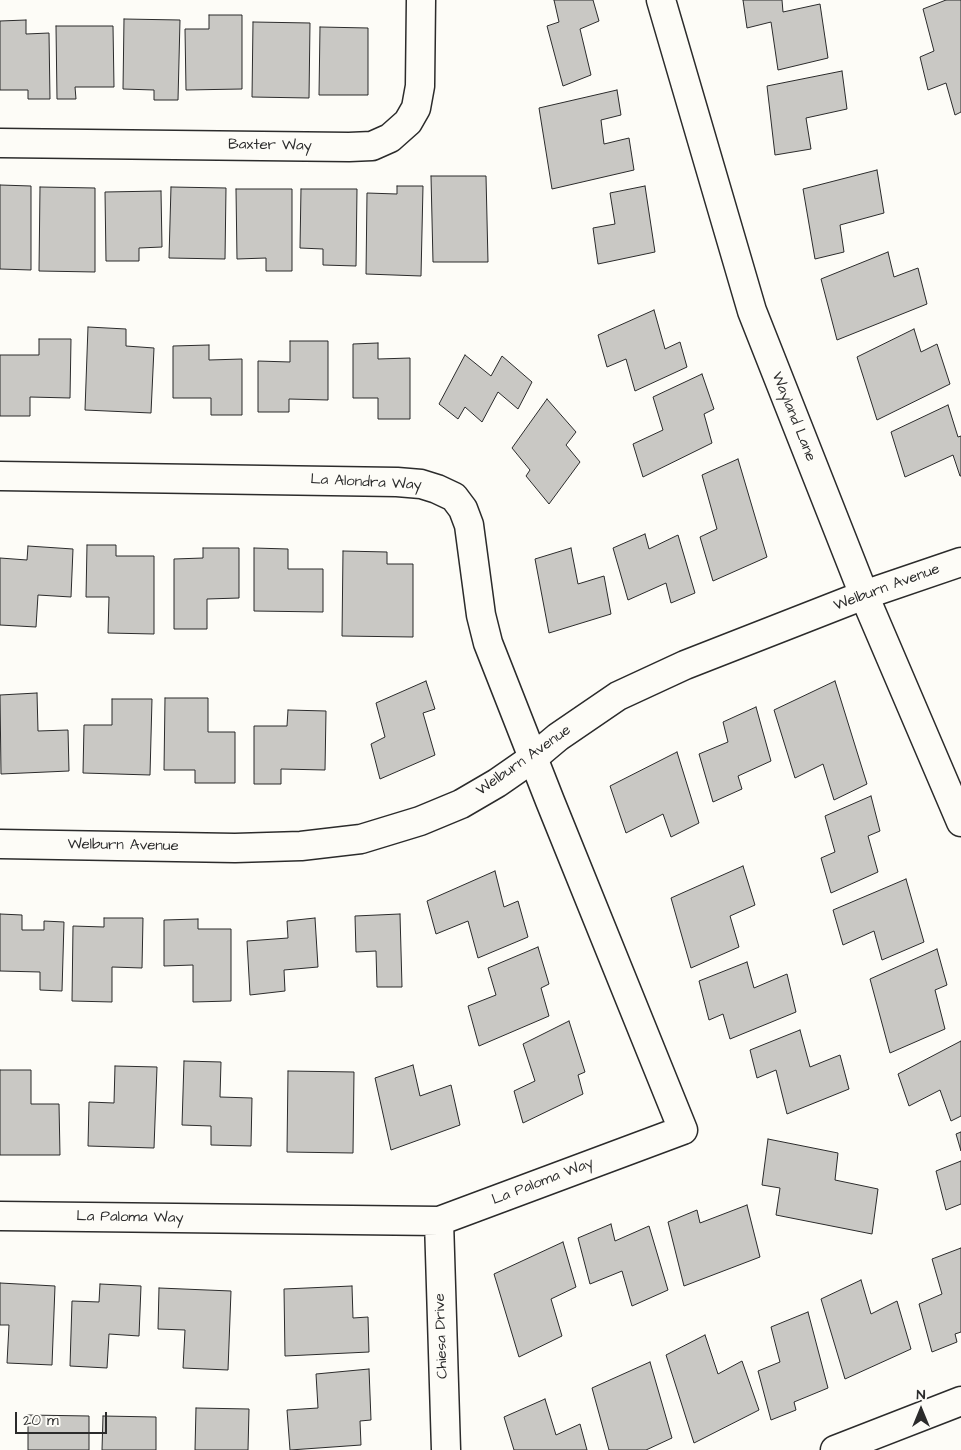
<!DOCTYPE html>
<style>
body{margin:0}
#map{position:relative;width:961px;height:1450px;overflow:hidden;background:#fdfcf7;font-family:"Architects Daughter",sans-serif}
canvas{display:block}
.north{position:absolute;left:896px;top:1385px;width:50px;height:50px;-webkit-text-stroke:4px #fdfcf7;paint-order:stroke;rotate:0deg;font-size:14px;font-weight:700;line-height:20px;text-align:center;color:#2b2b2b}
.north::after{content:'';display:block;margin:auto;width:18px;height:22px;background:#2b2b2b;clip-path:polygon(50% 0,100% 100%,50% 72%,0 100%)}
.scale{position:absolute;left:15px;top:1412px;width:92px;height:22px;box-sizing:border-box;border:2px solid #2b2b2b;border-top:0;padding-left:6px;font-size:15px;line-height:18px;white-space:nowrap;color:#2b2b2b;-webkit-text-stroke:4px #fdfcf7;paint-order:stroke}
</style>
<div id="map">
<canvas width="961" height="1450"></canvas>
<div class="north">N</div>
<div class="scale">20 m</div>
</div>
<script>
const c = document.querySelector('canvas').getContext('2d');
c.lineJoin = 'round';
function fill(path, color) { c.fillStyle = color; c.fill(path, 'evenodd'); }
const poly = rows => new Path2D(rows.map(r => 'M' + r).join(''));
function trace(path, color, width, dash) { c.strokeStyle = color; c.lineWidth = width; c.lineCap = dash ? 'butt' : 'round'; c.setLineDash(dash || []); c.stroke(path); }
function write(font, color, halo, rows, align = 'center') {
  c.font = font + ' "Architects Daughter",sans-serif'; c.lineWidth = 4; c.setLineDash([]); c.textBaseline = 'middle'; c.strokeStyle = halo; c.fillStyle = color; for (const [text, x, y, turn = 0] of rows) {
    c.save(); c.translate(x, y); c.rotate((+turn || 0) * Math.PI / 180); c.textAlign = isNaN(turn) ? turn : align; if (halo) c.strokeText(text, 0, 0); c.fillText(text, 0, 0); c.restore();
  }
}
const building = poly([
 [554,0,593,0,599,21,580,29,591,75,563,86,547,26,559,22,554,0],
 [743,0,782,0,783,12,820,4,828,58,778,70,771,22,747,28,743,0],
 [946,0,961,0,961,112,955,115,946,83,928,90,920,57,934,51,923,9,946,0],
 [209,15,242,15,242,89,186,90,185,29,209,29,209,15],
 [124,19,180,20,178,100,154,100,154,90,123,89,124,19],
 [26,20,26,34,49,33,50,99,28,99,28,90,0,90,0,21,26,20],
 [253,22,310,23,309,98,252,97,253,22],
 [56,26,113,26,114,87,75,87,76,99,57,99,56,26],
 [320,27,368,28,368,95,319,95,320,27],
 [842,71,847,109,806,118,811,149,775,155,767,86,842,71],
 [617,90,621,115,601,120,604,144,629,138,634,170,552,189,539,108,617,90],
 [877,170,884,213,840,225,844,252,815,259,803,189,877,170],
 [431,176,486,176,488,262,433,262,431,176],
 [0,185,31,186,31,270,0,269,0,185],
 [397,186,423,186,421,276,366,274,367,193,397,194,397,186],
 [645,186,655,252,598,264,593,228,615,224,610,193,645,186],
 [40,187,95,188,95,272,39,271,40,187],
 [171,187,226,188,225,259,169,258,171,187],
 [236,189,292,189,292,271,266,271,266,258,237,259,236,189],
 [301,189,357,189,356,266,323,265,323,249,300,248,301,189],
 [161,191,162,247,139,248,139,261,106,261,105,192,161,191],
 [888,252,894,277,918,268,927,304,837,340,821,279,888,252],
 [654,310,665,349,680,342,687,367,635,391,626,359,607,367,598,335,654,310],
 [88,327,126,329,126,346,154,348,151,413,85,410,88,327],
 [914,329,921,352,937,344,950,384,877,420,857,357,914,329],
 [39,339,71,339,70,398,30,397,30,416,0,416,0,355,39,355,39,339],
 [290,341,328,341,328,400,289,399,289,412,258,412,258,361,290,362,290,341],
 [378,343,378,359,410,358,410,419,378,419,378,398,353,398,353,344,378,343],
 [209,345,209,360,242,359,242,415,211,415,211,398,173,398,173,346,209,345],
 [465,355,491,376,502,356,532,382,518,409,498,392,482,422,465,407,458,419,439,404,465,355],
 [702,374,714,409,704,414,712,443,643,477,633,444,663,430,653,397,702,374],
 [547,399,576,432,566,445,580,462,549,504,526,476,530,470,512,448,547,399],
 [948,405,958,437,961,436,961,476,960,476,953,455,905,477,891,432,948,405],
 [738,459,767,557,713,581,700,537,717,529,702,475,738,459],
 [645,534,649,549,678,535,695,593,671,603,666,583,628,600,613,548,645,534],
 [87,545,116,545,116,556,154,556,154,634,108,633,109,597,86,597,87,545],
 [28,546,73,549,71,597,38,595,36,627,0,625,0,558,27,560,28,546],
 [203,548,239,548,239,598,207,599,207,629,174,629,174,559,203,558,203,548],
 [254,548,288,549,288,569,323,569,323,612,254,611,254,548],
 [571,548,578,584,604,576,611,614,549,633,535,559,571,548],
 [343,551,387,552,387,564,413,564,413,637,342,636,343,551],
 [426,681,435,709,423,713,435,755,380,779,371,744,385,737,376,703,426,681],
 [835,681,867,784,834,800,823,764,795,778,774,710,835,681],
 [37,693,38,731,68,730,69,771,1,774,0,695,37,693],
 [165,698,208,698,208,732,235,732,235,783,195,783,195,770,164,770,165,698],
 [112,699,152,699,150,775,83,773,84,725,112,725,112,699],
 [756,707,771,761,738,776,742,789,713,802,699,754,728,742,723,722,756,707],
 [288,710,326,711,325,770,281,769,281,784,254,784,254,726,287,726,288,710],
 [677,752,699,823,671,837,663,814,626,833,610,786,677,752],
 [871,796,880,831,868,836,878,872,831,893,821,858,835,852,825,816,871,796],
 [743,866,755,905,730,916,739,947,691,968,671,898,743,866],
 [495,871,504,907,518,901,528,937,478,958,468,921,436,934,427,901,495,871],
 [906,879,924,942,882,960,874,931,843,945,833,910,906,879],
 [0,914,22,915,22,930,44,930,44,921,64,922,62,991,40,990,40,972,0,971,0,914],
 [400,914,402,987,377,987,376,951,356,952,355,916,400,914],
 [104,918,143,918,142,968,112,967,112,1002,72,1001,73,926,104,927,104,918],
 [315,918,318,967,284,970,285,991,250,995,247,941,288,938,287,921,315,918],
 [198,919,198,929,231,929,231,1001,193,1002,193,965,164,966,164,920,198,919],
 [538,947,549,984,541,988,549,1016,479,1046,468,1006,496,995,488,968,538,947],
 [937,949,947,985,935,990,945,1029,890,1053,870,979,937,949],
 [747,962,754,988,787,974,796,1012,730,1039,723,1014,709,1020,699,981,747,962],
 [569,1021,585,1072,578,1075,583,1094,523,1123,514,1091,535,1081,523,1044,569,1021],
 [800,1030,810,1067,840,1055,849,1089,787,1114,776,1070,757,1078,750,1050,800,1030],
 [961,1041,961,1116,951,1121,940,1090,909,1106,898,1074,961,1041],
 [184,1061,221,1062,220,1097,252,1098,251,1146,211,1145,211,1126,182,1125,184,1061],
 [413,1065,420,1096,451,1085,460,1125,391,1150,375,1078,413,1065],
 [115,1066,157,1067,154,1148,88,1146,89,1102,114,1103,115,1066],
 [0,1070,31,1070,31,1104,59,1104,60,1155,0,1155,0,1070],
 [288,1071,354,1072,353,1153,287,1152,288,1071],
 [961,1132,961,1151,956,1134,961,1132],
 [768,1139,838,1153,835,1180,878,1189,872,1234,776,1215,780,1188,762,1185,768,1139],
 [961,1161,961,1204,946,1210,936,1171,961,1161],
 [747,1205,760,1257,684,1286,668,1222,697,1210,700,1223,747,1205],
 [611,1224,615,1241,649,1226,668,1290,632,1306,622,1271,590,1284,578,1238,611,1224],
 [563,1242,576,1287,551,1299,562,1336,519,1357,494,1274,563,1242],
 [961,1248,961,1332,955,1334,957,1342,932,1352,919,1304,942,1294,932,1259,961,1248],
 [861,1280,871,1314,897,1301,911,1349,845,1379,821,1299,861,1280],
 [0,1283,55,1286,52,1365,7,1363,9,1325,0,1325,0,1283],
 [100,1284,141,1286,139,1336,109,1334,107,1368,70,1366,72,1301,99,1302,100,1284],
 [352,1286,353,1318,368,1317,369,1352,285,1356,284,1289,352,1286],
 [159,1288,231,1291,228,1370,183,1368,185,1330,158,1329,159,1288],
 [808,1312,828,1388,794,1402,796,1410,771,1420,758,1371,780,1362,771,1327,808,1312],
 [705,1335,718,1374,742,1361,759,1410,694,1443,666,1355,705,1335],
 [650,1362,672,1438,646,1450,609,1450,592,1388,650,1362],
 [369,1369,371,1420,360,1421,361,1445,290,1450,287,1410,318,1408,316,1374,369,1369],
 [545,1399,556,1435,580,1424,587,1450,514,1450,504,1417,545,1399],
 [196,1408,249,1409,248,1450,195,1450,196,1408],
 [28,1415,89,1416,89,1450,28,1450,28,1415],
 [103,1416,156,1417,156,1450,102,1450,103,1416]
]);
const minor = poly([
 [661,0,752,311,864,595,961,822],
 [0,143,349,147,372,146,390,138,408,122,416,108,420,86,421,0],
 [0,476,397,482,421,484,437,489,454,497,463,509,469,525,481,615,488,643,550,801,683,1130,439,1221,0,1216],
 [439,1221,446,1450],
 [835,1450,961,1401]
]);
const major = poly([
 [0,844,235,848,301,846,361,839,420,821,461,804,497,783,533,758,558,737,618,696,685,665,864,595,961,562]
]);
const streetNames = [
 ["Baxter Way",270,146,1],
 ["Wayland Lane",793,417,68],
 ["La Alondra Way",366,483,3],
 ["Welburn Avenue",887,588,-20],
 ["Welburn Avenue",524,761,-35],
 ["Welburn Avenue",123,846,1],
 ["La Paloma Way",543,1182,-21],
 ["La Paloma Way",130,1218,1],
 ["Chiesa Drive",442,1336,-92]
];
fill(building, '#c9c8c4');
trace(building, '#2b2b2b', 1);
trace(minor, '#2b2b2b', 31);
trace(major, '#2b2b2b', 31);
trace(minor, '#fdfcf7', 28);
trace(major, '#fdfcf7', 28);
write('15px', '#2b2b2b', '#fdfcf7', streetNames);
</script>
